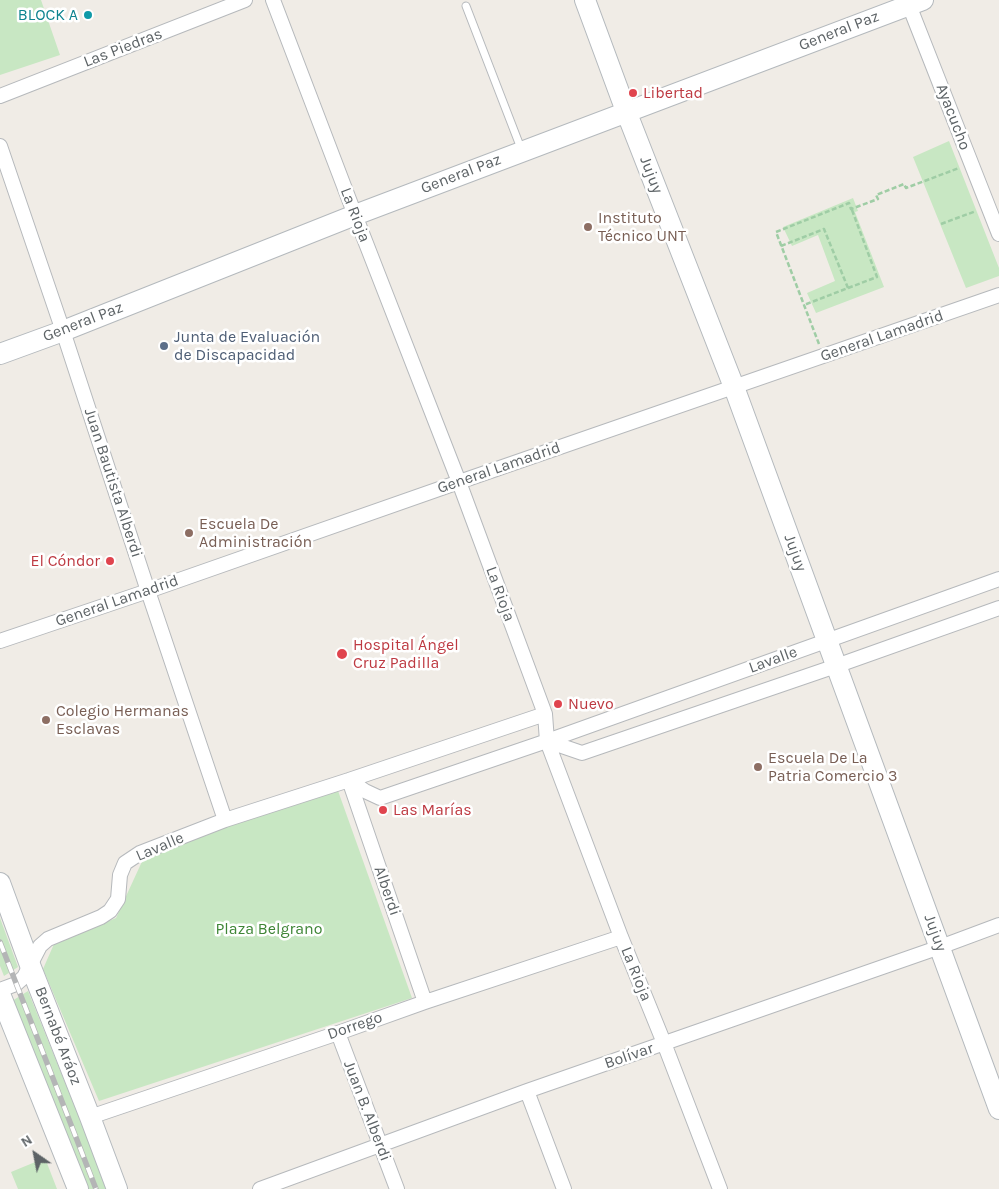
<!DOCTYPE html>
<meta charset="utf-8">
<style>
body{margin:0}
#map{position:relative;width:999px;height:1189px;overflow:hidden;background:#f0ece6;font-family:Karla,sans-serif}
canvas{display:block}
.north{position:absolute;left:10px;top:1129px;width:50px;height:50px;-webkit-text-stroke:4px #fff;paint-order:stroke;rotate:327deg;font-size:14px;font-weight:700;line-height:20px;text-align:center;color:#5d6366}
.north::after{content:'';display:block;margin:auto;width:18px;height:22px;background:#5d6366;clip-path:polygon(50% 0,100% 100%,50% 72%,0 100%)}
</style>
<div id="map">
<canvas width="999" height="1189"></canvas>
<div class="north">N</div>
</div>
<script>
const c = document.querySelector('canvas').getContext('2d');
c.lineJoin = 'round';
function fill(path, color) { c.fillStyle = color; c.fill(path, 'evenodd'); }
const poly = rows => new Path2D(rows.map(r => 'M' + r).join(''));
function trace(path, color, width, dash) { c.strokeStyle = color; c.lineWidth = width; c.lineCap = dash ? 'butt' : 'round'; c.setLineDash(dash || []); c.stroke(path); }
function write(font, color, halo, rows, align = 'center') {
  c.font = font + ' Karla,sans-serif'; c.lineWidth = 5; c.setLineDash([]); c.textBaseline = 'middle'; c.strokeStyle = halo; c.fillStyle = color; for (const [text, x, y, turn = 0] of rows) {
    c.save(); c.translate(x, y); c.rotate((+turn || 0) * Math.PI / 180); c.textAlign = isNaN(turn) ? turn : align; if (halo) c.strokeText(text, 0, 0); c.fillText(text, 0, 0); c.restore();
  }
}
const green = poly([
 [0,0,41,0,60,55,0,75],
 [949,141,999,268,999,276,966,288,913,157],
 [853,198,858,211,855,212,884,287,816,313,807,293,835,281,818,235,792,246,783,227],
 [337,788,412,998,99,1101,43,969,54,944,116,918,145,855],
 [0,918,18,967,4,976,0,966],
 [28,991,108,1189,88,1189,12,1001],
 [45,1158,57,1189,18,1189,11,1172]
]);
const path = poly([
 [941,224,976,211],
 [781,246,824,229,848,288,804,305],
 [848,288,877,277,852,210],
 [819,344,776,232,849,203,851,209,878,199,876,195,904,184,906,188,959,168]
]);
const lane = poly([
 [466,6,522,151]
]);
const street = poly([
 [273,0,355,215,459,482,545,714,547,741,621,937,664,1043,720,1189],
 [907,0,999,234],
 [0,96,245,0],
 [0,146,63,331,148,591,225,820],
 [0,641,148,591,459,482,999,295],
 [547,741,582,753,836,666,999,608],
 [0,990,16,984,24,977,40,946,48,939,101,917,110,911,118,899,120,875,125,863,140,853,225,820,349,780,365,791,380,798,547,741,999,579],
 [425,1002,349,780,545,714],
 [338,1033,397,1189],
 [527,1091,564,1189],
 [90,1117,338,1033,425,1002,621,937],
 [260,1189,527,1091,940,947,999,925]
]);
const secondary = poly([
 [585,0,626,111,734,387,999,1109],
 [0,354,63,331,355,215,923,0],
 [0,883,30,965,90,1117,117,1189],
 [0,994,78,1189]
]);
const rail = poly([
 [0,942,96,1189]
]);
const markers = [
 [88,15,5,"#0f9aa8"],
 [633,93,5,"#e0444e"],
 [588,227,5,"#8d6e63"],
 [164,346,5,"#5c6f8a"],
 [189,533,5,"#8d6e63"],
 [110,561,5,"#e0444e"],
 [342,654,6,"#e0444e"],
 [558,704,5,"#e0444e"],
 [46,720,5,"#8d6e63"],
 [758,767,5,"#8d6e63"],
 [383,810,5,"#e0444e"]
];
const cultureNames = [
 ["BLOCK A",78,15]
];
const streetNames = [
 ["General Paz",839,31,-21],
 ["Las Piedras",123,48,-21],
 ["Ayacucho",953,117,69],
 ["General Paz",461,174,-21],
 ["Jujuy",651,175,69],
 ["La Rioja",355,215,69],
 ["General Paz",83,322,-21],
 ["General Lamadrid",882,336,-19],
 ["General Lamadrid",499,468,-19],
 ["Juan Bautista Alberdi",113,483,72],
 ["Jujuy",795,553,70],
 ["La Rioja",500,594,70],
 ["General Lamadrid",117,601,-19],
 ["Lavalle",773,660,-20],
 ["Lavalle",160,847,-23],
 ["Alberdi",387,891,71],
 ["Jujuy",935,933,70],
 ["La Rioja",636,974,68],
 ["Dorrego",355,1026,-19],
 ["Bernabé Aráoz",58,1036,69],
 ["Bolívar",629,1056,-19],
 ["Juan B. Alberdi",367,1111,69]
];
const healthNames = [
 ["Libertad",643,93],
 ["El Cóndor",100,561,"right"],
 ["Hospital Ángel",353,645],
 ["Cruz Padilla",353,663],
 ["Nuevo",568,704],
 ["Las Marías",393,810]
];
const educationNames = [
 ["Instituto",598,218],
 ["Técnico UNT",598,236],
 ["Escuela De",199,524],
 ["Administración",199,542],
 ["Colegio Hermanas",56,711],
 ["Esclavas",56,729],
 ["Escuela De La",768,758],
 ["Patria Comercio 3",768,776]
];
const serviceNames = [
 ["Junta de Evaluación",174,337],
 ["de Discapacidad",174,355]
];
const parkNames = [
 ["Plaza Belgrano",269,929]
];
fill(green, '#c8e7c3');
trace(lane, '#b6b9bc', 9);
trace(street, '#b6b9bc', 16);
trace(secondary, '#b4b9bd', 22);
trace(path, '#9fcda5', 2.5, [5, 2.5]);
trace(lane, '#fff', 7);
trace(street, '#fff', 14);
trace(secondary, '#fff', 20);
trace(rail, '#b4b5b6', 5.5);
trace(rail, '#fff', 4, [11]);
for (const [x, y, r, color] of markers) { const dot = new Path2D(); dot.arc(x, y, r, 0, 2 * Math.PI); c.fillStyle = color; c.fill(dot); trace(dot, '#fff', 2); }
write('16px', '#0d838f', '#fff', cultureNames, 'right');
write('16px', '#5d6366', '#fff', streetNames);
write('16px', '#be3a42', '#fff', healthNames, 'left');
write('16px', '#785e54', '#fff', educationNames, 'left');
write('16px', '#4e5e75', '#fff', serviceNames, 'left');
write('16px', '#3e8536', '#fff', parkNames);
</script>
